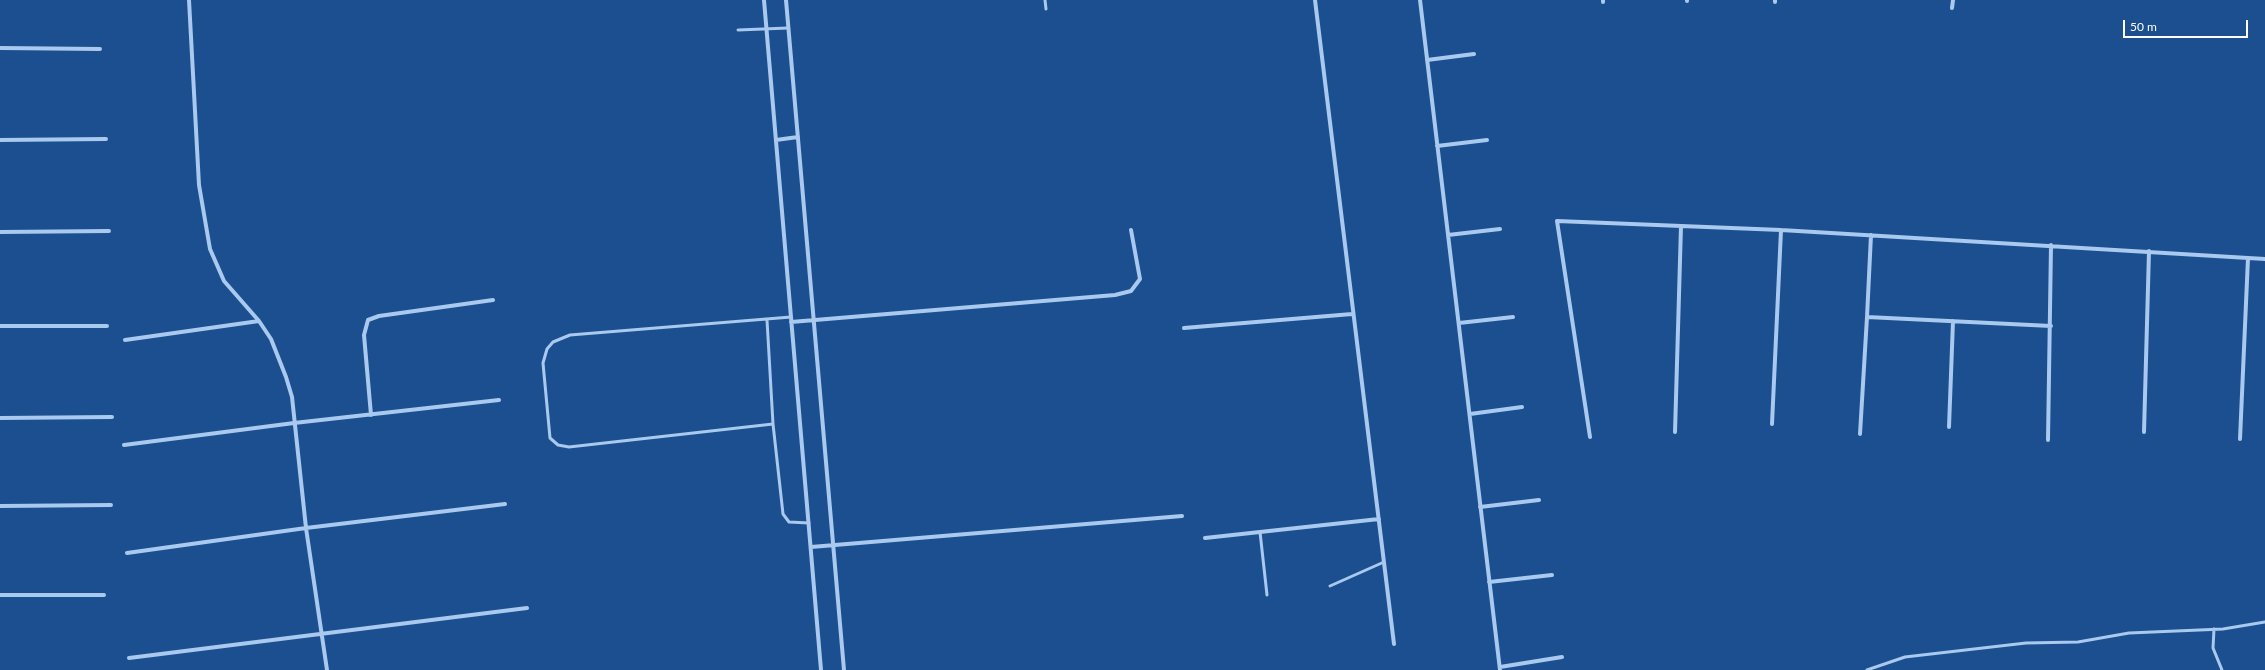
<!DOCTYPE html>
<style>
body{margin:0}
#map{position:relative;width:2265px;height:670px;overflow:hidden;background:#1b4f8f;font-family:Lato,sans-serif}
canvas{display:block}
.scale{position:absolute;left:2123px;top:20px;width:125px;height:18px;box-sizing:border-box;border:2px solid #fff;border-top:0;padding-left:5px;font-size:12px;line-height:14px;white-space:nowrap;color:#fff;-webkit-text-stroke:3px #1b4f8f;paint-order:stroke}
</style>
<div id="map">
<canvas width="2265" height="670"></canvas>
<div class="scale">50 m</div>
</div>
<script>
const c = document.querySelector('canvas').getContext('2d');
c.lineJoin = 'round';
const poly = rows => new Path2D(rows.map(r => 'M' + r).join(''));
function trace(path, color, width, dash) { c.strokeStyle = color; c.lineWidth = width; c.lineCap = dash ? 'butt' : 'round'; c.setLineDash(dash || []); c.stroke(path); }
const service = poly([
 [1045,0,1046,9],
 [738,30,788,28],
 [791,317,570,335,553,342,547,349,543,363,550,438,558,445,569,447,773,424,783,514,789,522,809,523],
 [767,320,773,424],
 [1260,532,1267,595],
 [1330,586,1384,562],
 [2214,629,2213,648,2222,670],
 [1867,670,1905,657,2026,643,2078,642,2129,633,2223,629,2265,622]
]);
const minor = poly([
 [189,0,199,185,210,249,224,281,259,321,271,339,286,377,292,397,306,528,327,670],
 [764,0,821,670],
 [786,0,844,670],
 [1315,0,1394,644],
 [1420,0,1500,670],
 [1603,0,1603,2],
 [1687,0,1687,1],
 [1775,2,1775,0],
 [1952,8,1953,0],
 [0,48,100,49],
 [1427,60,1474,54],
 [0,140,106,139],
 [776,140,798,137],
 [1437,146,1487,140],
 [0,232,109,231],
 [1448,235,1500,229],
 [1867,317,1871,235],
 [791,322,1115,295,1131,291,1140,279,1131,230],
 [1459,323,1513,317],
 [0,326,107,326],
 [1184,328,1352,314],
 [125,340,259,321],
 [1470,414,1522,407],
 [371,415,364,335,368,320,379,316,493,300],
 [0,418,112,417],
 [1772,424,1781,230],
 [1949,427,1953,321],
 [1675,432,1681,226],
 [2144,432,2149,251],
 [1860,434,1867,317,2051,326],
 [1590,437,1557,221,1781,230,2265,259],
 [2240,439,2248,258],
 [2048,440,2051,245],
 [124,445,294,423,499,400],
 [0,506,111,505],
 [1480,507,1539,500],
 [1205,538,1379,519],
 [811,547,1182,516],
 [127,553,306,528,505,504],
 [1489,582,1552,575],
 [0,595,104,595],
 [129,658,527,608],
 [1500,667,1562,657]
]);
trace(service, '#a9c9ee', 3);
trace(minor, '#a9c9ee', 4);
</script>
